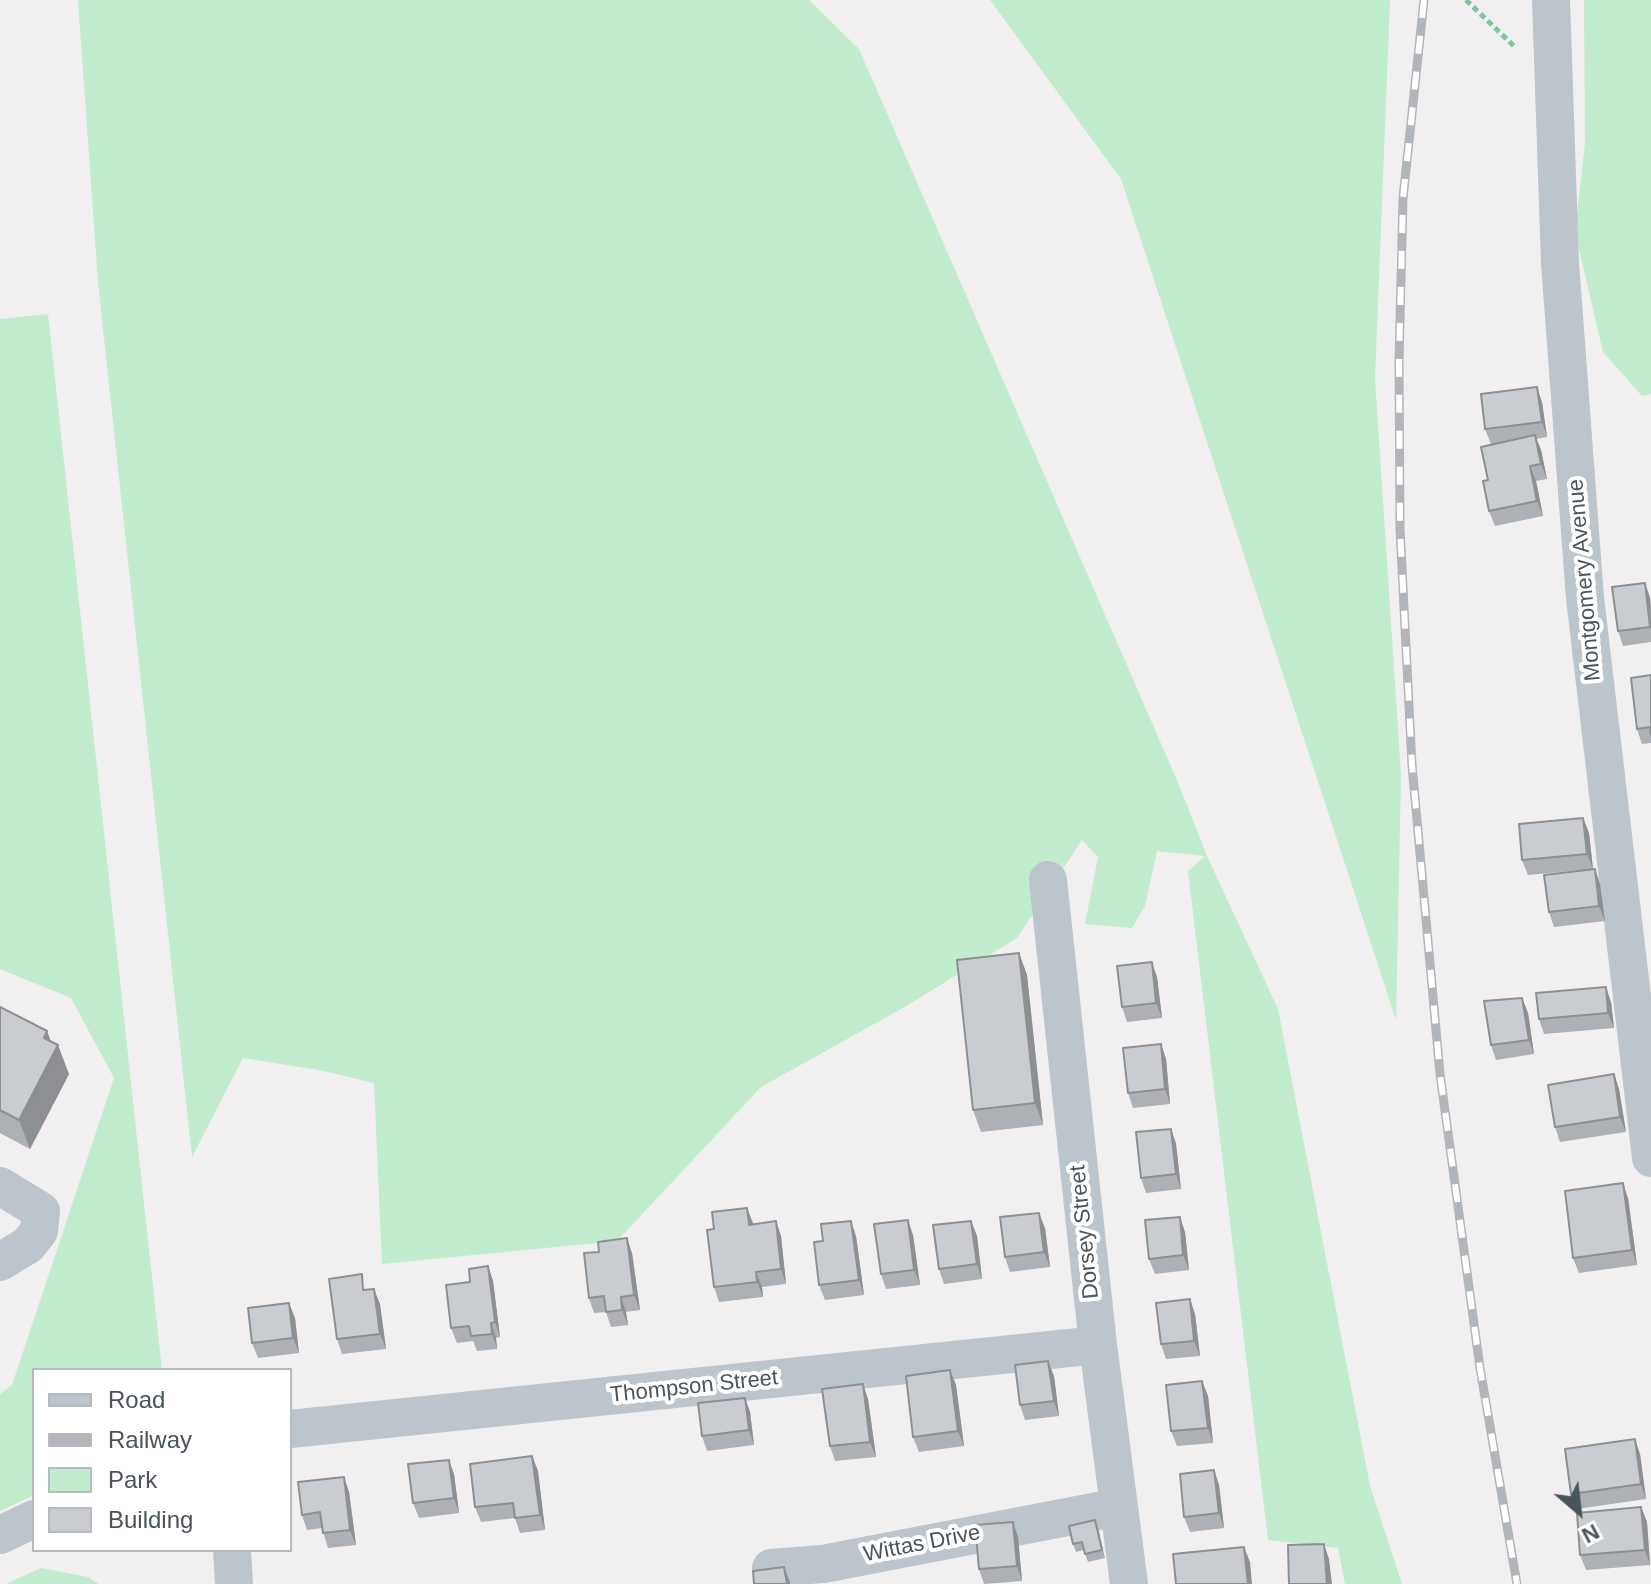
<!DOCTYPE html>
<style>
body{margin:0}
#map{position:relative;width:1651px;height:1584px;overflow:hidden;background:#f2eff0;font-family:Arial,sans-serif}
canvas{display:block}
.legend{position:absolute;left:32px;top:1368px;width:260px;height:184px;box-sizing:border-box;background:#fff;border:2px solid #b6bbbd;margin:0;padding:10px 14px;list-style:none;font-size:24px;color:#49545b}
.legend li{display:flex;align-items:center;gap:16px;height:40px}
.legend b{width:40px;border:2px solid #b6bbbd}
.north{position:absolute;left:1539px;top:1472px;width:80px;height:80px;-webkit-text-stroke:6px #fff;paint-order:stroke;rotate:152deg;font-size:22px;font-weight:700;line-height:32px;text-align:center;color:#49545b}
.north::after{content:'';display:block;margin:auto;width:28px;height:36px;background:#49545b;clip-path:polygon(50% 0,100% 100%,50% 72%,0 100%)}
</style>
<div id="map">
<canvas width="1651" height="1584"></canvas>
<ul class="legend">
<li><b style="height:10px;background:#bcc5cb"></b>Road</li>
<li><b style="height:10px;background:#b2b5b9"></b>Railway</li>
<li><b style="height:22px;background:#c1eccd"></b>Park</li>
<li><b style="height:22px;background:#c9cdd1"></b>Building</li>
</ul>
<div class="north">N</div>
</div>
<script>
const c = document.querySelector('canvas').getContext('2d');
c.lineJoin = 'round';
function fill(path, color) { c.fillStyle = color; c.fill(path, 'evenodd'); }
const poly = rows => new Path2D(rows.map(r => 'M' + r).join(''));
function trace(path, color, width, dash) { c.strokeStyle = color; c.lineWidth = width; c.lineCap = dash ? 'butt' : 'round'; c.setLineDash(dash || []); c.stroke(path); }
function write(font, color, halo, rows, align = 'center') {
  c.font = font + ' Arial,sans-serif'; c.lineWidth = 8; c.setLineDash([]); c.textBaseline = 'middle'; c.strokeStyle = halo; c.fillStyle = color; for (const [text, x, y, turn = 0] of rows) {
    c.save(); c.translate(x, y); c.rotate((+turn || 0) * Math.PI / 180); c.textAlign = isNaN(turn) ? turn : align; if (halo) c.strokeText(text, 0, 0); c.fillText(text, 0, 0); c.restore();
  }
}
const green = poly([
 [78,0,809,0,859,49,1179,785,1207,856,1278,1009,1370,1486,1402,1584,1345,1584,1338,1548,1268,1540,1188,871,1205,856,1157,851,1145,906,1132,928,1085,924,1098,857,1082,840,1017,938,903,1008,761,1087,617,1241,382,1264,374,1083,319,1070,243,1058,192,1157,98,282],
 [990,0,1390,0,1375,379,1401,775,1396,1020,1121,179],
 [1584,0,1651,0,1651,394,1642,396,1603,352,1575,232,1585,143],
 [48,314,162,1370,34,1370,34,1495,0,1511,0,1394,12,1385,114,1078,71,998,0,969,0,319],
 [41,1568,88,1577,99,1584,6,1584]
]);
const path = poly([
 [1466,0,1516,48]
]);
const minor = poly([
 [1551,0,1560,263,1585,598,1651,1158],
 [1048,880,1098,1345,1129,1584],
 [0,1186,41,1211,39,1231,28,1245,0,1262],
 [290,1429,1098,1345],
 [0,1535,34,1519],
 [232,1550,234,1584],
 [771,1568,823,1564,1119,1507]
]);
const rail = poly([
 [1424,0,1403,198,1399,361,1400,529,1412,765,1440,1074,1480,1368,1517,1584]
]);
const wall = poly([
 [1542,402,1547,437,1536,439,1541,450,1547,479,1536,481,1543,516,1495,526,1489,511,1488,480,1491,444,1485,429],
 [1645,583,1650,598,1651,605,1651,642,1623,646,1618,631],
 [1651,675,1651,743,1642,744,1637,729],
 [1583,818,1589,833,1593,869,1595,869,1600,884,1605,921,1554,927,1549,912,1581,870,1528,875,1522,860],
 [1019,953,1027,975,1043,1125,981,1132,973,1110],
 [1157,977,1162,1018,1127,1022,1122,1007],
 [1522,998,1528,1013,1534,1054,1496,1060,1491,1045],
 [1611,1002,1614,1028,1544,1034,1539,1019],
 [0,1007,47,1031,50,1041,69,1074,30,1149,0,1133],
 [1161,1044,1166,1059,1170,1104,1133,1108,1128,1093],
 [1614,1074,1619,1089,1626,1132,1560,1142,1555,1127],
 [1171,1129,1176,1144,1181,1189,1146,1193,1141,1178],
 [1628,1198,1637,1265,1579,1273,1573,1258],
 [776,1221,781,1236,786,1284,762,1287,763,1297,719,1302,714,1287,753,1225],
 [971,1221,977,1236,982,1279,944,1284,939,1269],
 [1045,1228,1050,1267,1010,1272,1005,1257],
 [1185,1232,1189,1270,1155,1274,1149,1259],
 [913,1235,920,1285,886,1289,881,1274],
 [856,1236,864,1295,825,1300,819,1285],
 [632,1253,640,1310,626,1312,628,1325,611,1327,606,1312,594,1313,589,1298],
 [488,1266,493,1281,500,1337,496,1338,497,1349,477,1351,473,1341,457,1343,451,1328,470,1282],
 [367,1289,380,1304,386,1349,342,1354,337,1339],
 [1195,1314,1200,1356,1166,1359,1161,1344],
 [295,1318,299,1353,258,1358,252,1343],
 [950,1370,956,1385,964,1446,919,1452,913,1437],
 [1054,1376,1059,1416,1025,1420,1020,1405],
 [1202,1381,1208,1396,1213,1443,1177,1446,1171,1431],
 [745,1398,750,1412,754,1445,707,1451,702,1436],
 [868,1399,876,1457,835,1461,830,1446],
 [1640,1454,1646,1499,1577,1509,1571,1494],
 [532,1456,538,1471,545,1530,520,1533,515,1518,481,1522,475,1507],
 [1214,1470,1219,1485,1224,1528,1190,1532,1184,1517],
 [454,1474,459,1513,419,1518,413,1503],
 [344,1477,349,1492,356,1545,328,1548,322,1528,307,1530,302,1515],
 [1641,1507,1647,1522,1650,1565,1586,1570,1580,1555],
 [1013,1522,1018,1537,1022,1581,984,1584,979,1569],
 [1098,1527,1105,1558,1088,1562,1084,1550,1076,1552,1073,1544]
]);
const shadedWall = poly([
 [1537,387,1542,402,1547,437,1542,422],
 [1535,435,1541,450,1547,479,1541,464],
 [1530,466,1536,481,1543,516,1537,501],
 [1645,583,1650,598,1651,629,1650,627],
 [1583,818,1589,833,1593,869,1587,854],
 [1595,869,1600,884,1605,921,1599,906],
 [1019,953,1027,975,1043,1125,1035,1103],
 [1152,962,1157,977,1162,1018,1156,1003],
 [1606,987,1611,1002,1614,1028,1608,1013],
 [1522,998,1528,1013,1534,1054,1529,1040],
 [47,1031,55,1052,58,1045,69,1074,30,1149,19,1120],
 [1161,1044,1166,1059,1170,1104,1165,1089],
 [1614,1074,1619,1089,1626,1132,1620,1117],
 [1171,1129,1176,1144,1181,1189,1176,1174],
 [1623,1183,1628,1198,1637,1265,1632,1250],
 [747,1208,753,1223,755,1240,749,1225],
 [1039,1213,1045,1228,1050,1267,1044,1252],
 [1180,1217,1185,1232,1189,1270,1183,1255],
 [908,1220,913,1235,920,1285,914,1270],
 [776,1221,781,1236,786,1284,781,1269],
 [851,1221,856,1236,864,1295,859,1280],
 [971,1221,977,1236,982,1279,977,1264],
 [627,1238,632,1253,640,1310,634,1295],
 [488,1266,493,1281,500,1337,495,1322],
 [756,1272,762,1287,763,1297,757,1282],
 [374,1289,380,1304,386,1349,380,1334],
 [621,1297,626,1312,628,1325,622,1310],
 [1190,1299,1195,1314,1200,1356,1194,1341],
 [289,1303,295,1318,299,1353,293,1338],
 [491,1323,496,1338,497,1349,492,1334],
 [1048,1361,1054,1376,1059,1416,1054,1401],
 [950,1370,956,1385,964,1446,958,1431],
 [1202,1381,1208,1396,1213,1443,1208,1428],
 [863,1384,868,1399,876,1457,870,1442],
 [745,1398,750,1412,754,1445,749,1430],
 [1635,1439,1640,1454,1646,1499,1641,1484],
 [532,1456,538,1471,545,1530,540,1515],
 [449,1460,454,1474,459,1513,454,1498],
 [1214,1470,1219,1485,1224,1528,1219,1513],
 [344,1477,349,1492,356,1545,350,1530],
 [1641,1507,1647,1522,1650,1565,1645,1550],
 [1013,1522,1018,1537,1022,1581,1017,1566],
 [1324,1544,1329,1559,1332,1584,1327,1584],
 [1244,1547,1250,1562,1252,1584,1248,1584],
 [784,1567,790,1582,790,1584,787,1584]
]);
const building = poly([
 [1537,387,1542,422,1485,429,1481,394,1537,387],
 [1535,435,1541,464,1530,466,1537,501,1489,511,1483,481,1488,480,1481,447,1535,435],
 [1645,583,1650,627,1618,631,1612,587,1645,583],
 [1651,675,1651,735,1650,727,1637,729,1631,678,1651,675],
 [1583,818,1587,854,1522,860,1519,824,1583,818],
 [1595,869,1599,906,1549,912,1544,875,1595,869],
 [1019,953,1035,1103,973,1110,957,960,1019,953],
 [1152,962,1156,1003,1122,1007,1117,966,1152,962],
 [1606,987,1608,1013,1539,1019,1536,993,1606,987],
 [1522,998,1529,1040,1491,1045,1484,1001,1522,998],
 [0,1007,47,1031,44,1038,58,1045,19,1120,0,1110,0,1007],
 [1161,1044,1165,1089,1128,1093,1123,1048,1161,1044],
 [1614,1074,1620,1117,1555,1127,1548,1085,1614,1074],
 [1171,1129,1176,1174,1141,1178,1136,1132,1171,1129],
 [1623,1183,1632,1250,1573,1258,1565,1191,1623,1183],
 [747,1208,749,1225,776,1221,781,1269,756,1272,757,1282,714,1287,707,1230,714,1229,712,1212,747,1208],
 [1039,1213,1044,1252,1005,1257,1000,1217,1039,1213],
 [1180,1217,1183,1255,1149,1259,1145,1220,1180,1217],
 [908,1220,914,1270,881,1274,874,1224,908,1220],
 [851,1221,859,1280,819,1285,814,1242,823,1241,821,1224,851,1221],
 [971,1221,977,1264,939,1269,933,1225,971,1221],
 [627,1238,634,1295,621,1297,622,1310,606,1312,604,1296,589,1298,584,1253,599,1252,598,1242,627,1238],
 [488,1266,495,1322,491,1323,492,1334,471,1336,469,1326,451,1328,446,1285,470,1282,469,1269,488,1266],
 [362,1274,363,1290,374,1289,380,1334,337,1339,329,1279,362,1274],
 [1190,1299,1194,1341,1161,1344,1156,1303,1190,1299],
 [289,1303,293,1338,252,1343,248,1308,289,1303],
 [1048,1361,1054,1401,1020,1405,1015,1365,1048,1361],
 [950,1370,958,1431,913,1437,906,1376,950,1370],
 [1202,1381,1208,1428,1171,1431,1166,1385,1202,1381],
 [863,1384,870,1442,830,1446,822,1389,863,1384],
 [745,1398,749,1430,702,1436,698,1403,745,1398],
 [1635,1439,1641,1484,1571,1494,1565,1449,1635,1439],
 [532,1456,540,1515,515,1518,513,1503,475,1507,470,1464,532,1456],
 [449,1460,454,1498,413,1503,408,1464,449,1460],
 [1214,1470,1219,1513,1184,1517,1180,1474,1214,1470],
 [344,1477,350,1530,323,1533,320,1512,302,1515,298,1482,344,1477],
 [1641,1507,1645,1550,1580,1555,1577,1513,1641,1507],
 [1095,1520,1102,1550,1085,1554,1082,1542,1073,1544,1069,1526,1095,1520],
 [1013,1522,1017,1566,979,1569,975,1525,1013,1522],
 [1324,1544,1327,1584,1289,1584,1288,1545,1324,1544],
 [1244,1547,1248,1584,1176,1584,1173,1554,1244,1547],
 [784,1567,787,1584,754,1584,753,1571,784,1567]
]);
const streetNames = [
 ["Montgomery Avenue",1585,580,-95],
 ["Dorsey Street",1085,1232,-96],
 ["Thompson Street",694,1387,-6],
 ["Wittas Drive",922,1544,-11]
];
fill(green, '#c1eccd');
trace(path, '#7bc89a', 5, [6, 4]);
trace(minor, '#bcc5cb', 38);
trace(rail, '#b2b5b9', 9);
trace(rail, '#fff', 6, [18]);
fill(wall, '#adb0b4');
fill(shadedWall, '#8d9092');
fill(building, '#c9cdd1');
trace(building, '#8d9092', 2);
write('22px', '#49545b', '#fff', streetNames);
</script>
